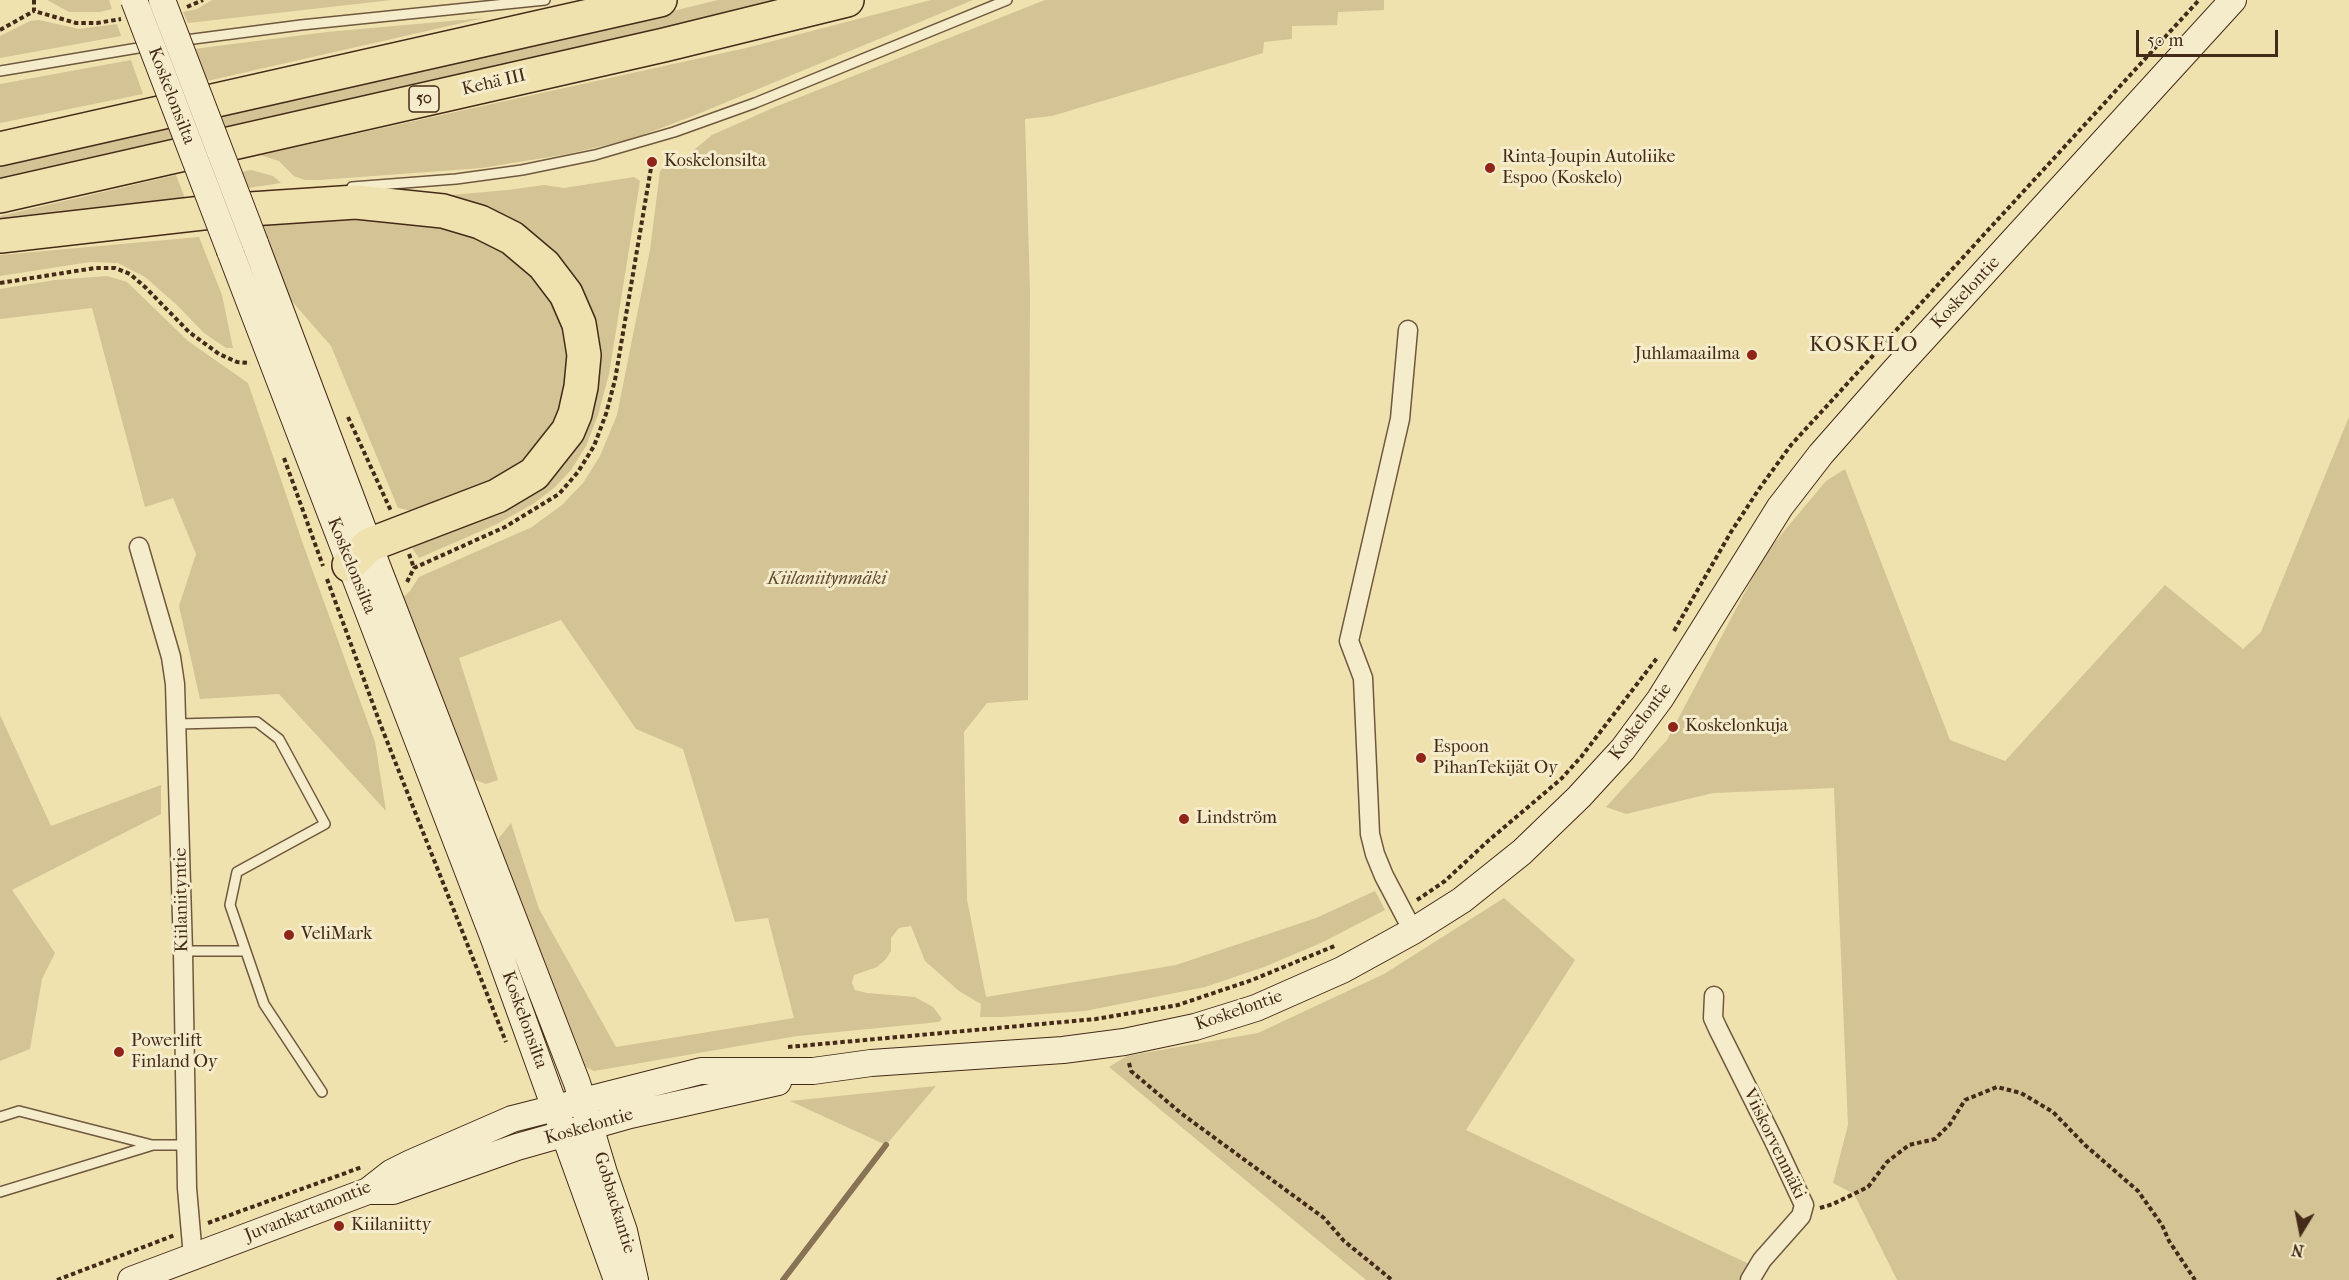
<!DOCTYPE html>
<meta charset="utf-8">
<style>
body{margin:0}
#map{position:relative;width:2349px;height:1280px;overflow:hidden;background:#f0e2af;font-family:"IM FELL French Canon",serif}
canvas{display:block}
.north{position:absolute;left:2271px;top:1202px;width:60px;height:60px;-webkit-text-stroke:4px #f5eccb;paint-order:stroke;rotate:190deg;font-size:16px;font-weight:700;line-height:24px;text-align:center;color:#442a18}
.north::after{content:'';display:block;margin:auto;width:21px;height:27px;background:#442a18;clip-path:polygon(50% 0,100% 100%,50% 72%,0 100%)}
.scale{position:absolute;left:2136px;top:30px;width:142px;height:27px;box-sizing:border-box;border:3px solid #442a18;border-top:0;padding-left:8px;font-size:18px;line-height:21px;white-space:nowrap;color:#442a18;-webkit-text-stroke:4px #f5eccb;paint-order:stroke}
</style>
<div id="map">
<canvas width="2349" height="1280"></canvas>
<div class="north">N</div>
<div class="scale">50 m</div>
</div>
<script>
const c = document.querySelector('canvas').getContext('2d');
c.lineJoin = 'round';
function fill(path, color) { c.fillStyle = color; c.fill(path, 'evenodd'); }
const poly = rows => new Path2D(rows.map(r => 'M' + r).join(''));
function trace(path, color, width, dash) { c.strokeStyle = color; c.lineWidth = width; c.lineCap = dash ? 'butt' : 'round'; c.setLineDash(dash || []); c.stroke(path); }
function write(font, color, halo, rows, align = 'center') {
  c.font = font + ' "IM FELL French Canon",serif'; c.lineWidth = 6; c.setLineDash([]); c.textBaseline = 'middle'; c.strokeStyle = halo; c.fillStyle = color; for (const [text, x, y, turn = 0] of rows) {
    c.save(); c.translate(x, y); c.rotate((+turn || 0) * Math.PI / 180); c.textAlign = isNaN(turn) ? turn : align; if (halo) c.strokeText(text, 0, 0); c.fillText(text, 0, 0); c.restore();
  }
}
const green = poly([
 [47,0,109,0,112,9,100,12,69,12],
 [212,0,392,0,188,23,183,12,197,9],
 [718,0,792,0,0,180,0,163,579,34],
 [931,0,973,0,693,116,632,139,568,154,482,168,319,180,305,180,294,176,279,161,260,155,746,48],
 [1045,0,1384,0,1384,10,1338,12,1337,25,1292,26,1292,39,1264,42,1263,53,1052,116,1025,119,1030,293,1028,700,987,703,964,732,967,899,986,997,1176,965,1316,918,1375,891,1385,910,1323,942,1264,967,1205,987,1085,1011,1002,1017,980,1017,981,1004,959,991,925,961,911,926,899,928,891,938,891,951,886,959,877,967,854,975,852,983,855,990,867,993,915,997,933,1007,942,1019,939,1022,797,1036,594,1071,586,1067,579,1057,497,849,499,838,511,823,539,909,616,1047,794,1018,768,918,735,922,683,749,636,729,561,620,459,658,498,780,486,784,470,778,401,599,410,591,419,577,532,527,562,505,583,483,600,456,617,415,650,250,660,171,664,167,684,158,712,135,775,107],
 [484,18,207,81,194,49,327,32],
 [39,20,79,29,117,24,121,36,0,58,0,36,30,21],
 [131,60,143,94,0,123,0,84],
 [251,170,273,176,281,183,248,188,241,172],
 [176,175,185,198,0,226,0,216],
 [634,177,640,181,609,374,598,415,586,446,571,470,554,488,533,504,497,524,419,558,412,548,500,509,542,481,588,314,439,196,508,190,544,185,564,188],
 [395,218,464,232,491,244,519,260,553,298,570,344,567,399,540,449,510,472,413,511,398,508,331,346,289,298,261,222,295,219],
 [199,237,222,295,233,348,226,348,204,333,177,305,145,277,118,263,90,262,0,276,0,255],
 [107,276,127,282,188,341,248,383,304,547,375,742,386,811,279,694,200,699,179,606,196,554,173,498,145,507,92,308,0,319,0,289,55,280],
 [2349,417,2349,1280,1897,1280,1854,1194,1833,1183,1848,1125,1834,788,1713,793,1626,814,1606,807,1667,740,1765,554,1826,481,1845,469,1950,740,2005,761,2165,585,2243,649,2261,632],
 [0,715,51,826,161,785,161,814,12,890,55,953,42,979,30,1049,0,1061],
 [1504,898,1575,960,1466,1130,1749,1264,1739,1280,1366,1280,1109,1067,1127,1056,1258,1033,1384,974],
 [936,1086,886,1145,790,1101]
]);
const stream = poly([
 [783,1280,886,1145]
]);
const path = poly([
 [34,0,34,11,76,23,97,23,121,19],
 [187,7,203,0],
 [0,30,34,11],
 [0,283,95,268,115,268,130,274,145,287,189,332,219,354,237,362,250,363],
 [348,417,391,511],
 [284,458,323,566],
 [409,554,414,568],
 [327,579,381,726,506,1042],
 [407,582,414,568,505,527,559,494,578,472,594,446,606,414,615,380,652,162],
 [1674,631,1731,532,1759,489,1791,445,2199,0],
 [1417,900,1445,881,1488,841,1561,779,1581,757,1657,658],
 [788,1047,1096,1019,1178,1005,1252,980,1337,945],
 [1129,1063,1131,1071,1182,1114,1324,1218,1344,1241,1392,1280],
 [1820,1208,1833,1204,1868,1187,1887,1162,1909,1145,1935,1139,1950,1124,1965,1100,1997,1087,2021,1093,2053,1112,2085,1145,2138,1191,2162,1225,2169,1241,2195,1280],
 [208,1223,362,1167],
 [57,1280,175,1235]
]);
const lane = poly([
 [178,41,301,25,545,0],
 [0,71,150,46],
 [352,187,456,179,522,170,595,155,674,132,755,103,1007,0],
 [177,724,257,722,279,739,325,824,237,872,230,905,264,1004,322,1092],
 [183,951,245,951],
 [0,1117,19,1111,152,1145],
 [0,1192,153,1145,186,1145]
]);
const street = poly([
 [1408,330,1400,419,1349,641,1363,678,1370,834,1375,854,1384,876,1413,931],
 [139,547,171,657,175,684,183,951,187,1188,193,1257],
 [1714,996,1713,1018,1718,1029,1774,1141,1804,1205,1801,1216,1762,1260,1750,1280]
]);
const secondary = poly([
 [255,243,369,545,577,1083,604,1173,624,1231,635,1280],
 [230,251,494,939,617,1280],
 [368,1191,393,1191,517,1147,630,1115,778,1082],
 [131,1280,368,1191,391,1173,411,1163,512,1119,701,1071,813,1071,871,1063,1063,1050,1124,1042,1195,1027,1256,1008,1342,970,1413,931,1462,900,1522,852,1579,797,1623,749,1660,699,1780,507,1821,454,1895,370,2233,0]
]);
const highway = poly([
 [0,149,660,0],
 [0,196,664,45,847,0],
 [0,236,220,211,356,202,443,211,480,222,512,238,544,265,566,294,579,324,584,355,581,387,575,414,568,431,534,474,497,496,369,545,349,565]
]);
const secondaryBridge = poly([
 [134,0,230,251],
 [162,0,255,243]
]);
const markers = [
 [652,162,6,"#8f2418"],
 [1490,168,6,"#8f2418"],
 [1752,355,6,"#8f2418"],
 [1673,727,6,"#8f2418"],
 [1421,758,6,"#8f2418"],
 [1184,819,6,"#8f2418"],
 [289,935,6,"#8f2418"],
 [119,1052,6,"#8f2418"],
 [339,1226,6,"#8f2418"]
];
const shields = [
 [424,99,30]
];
const shieldNames = [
 ["50",424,99]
];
const streetNames = [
 ["Kehä III",494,83,-13],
 ["Koskelonsilta",171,96,69],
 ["Koskelontie",1966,293,-47],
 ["Koskelonsilta",351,566,68],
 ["Koskelontie",1641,722,-53],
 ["Kiilaniityntie",182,900,-91],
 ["Koskelontie",1239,1011,-19],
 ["Koskelonsilta",524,1020,70],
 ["Koskelontie",589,1127,-16],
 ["Viiskorvenmäki",1774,1144,64],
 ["Gobbackantie",614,1203,73],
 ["Juvankartanontie",308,1212,-22]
];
const poiNames = [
 ["Rinta-Joupin Autoliike",1502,158],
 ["Espoo (Koskelo)",1502,179],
 ["Koskelonsilta",664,162],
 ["Juhlamaailma",1740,355,"right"],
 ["Koskelonkuja",1685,727],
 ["Espoon",1433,748],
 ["PihanTekijät Oy",1433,769],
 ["Lindström",1196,819],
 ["VeliMark",301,935],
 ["Powerlift",131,1042],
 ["Finland Oy",131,1063],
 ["Kiilaniitty",351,1226]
];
const parkNames = [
 ["Kiilaniitynmäki",827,580]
];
const quarterNames = [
 ["KOSKELO",1864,346]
];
fill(green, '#d3c395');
trace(stream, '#887354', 6);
trace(lane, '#6f583e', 12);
trace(street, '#6f583e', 21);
trace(secondary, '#442a18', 28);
trace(highway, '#442a18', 36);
trace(path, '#442a18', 4, [4.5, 3]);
trace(lane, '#f5eccb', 9);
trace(street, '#f5eccb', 18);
trace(secondary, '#f5eccb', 26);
trace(highway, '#f0e2af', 33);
trace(secondaryBridge, '#442a18', 28, []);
trace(secondaryBridge, '#f5eccb', 26);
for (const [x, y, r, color] of markers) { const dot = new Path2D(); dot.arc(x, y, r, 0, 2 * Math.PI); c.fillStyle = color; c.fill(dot); trace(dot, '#f5eccb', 2); }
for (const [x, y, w] of shields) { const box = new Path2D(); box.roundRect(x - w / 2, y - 13, w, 26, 4.5); c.fillStyle = '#f5eccb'; c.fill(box); trace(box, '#442a18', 1.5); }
write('bold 16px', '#442a18', null, shieldNames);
write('18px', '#442a18', '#f5eccb', streetNames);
write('18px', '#442a18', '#f5eccb', poiNames, 'left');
write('italic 18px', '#614931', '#f5eccb', parkNames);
c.letterSpacing = '1.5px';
write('21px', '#442a18', '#f5eccb', quarterNames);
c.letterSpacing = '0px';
</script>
